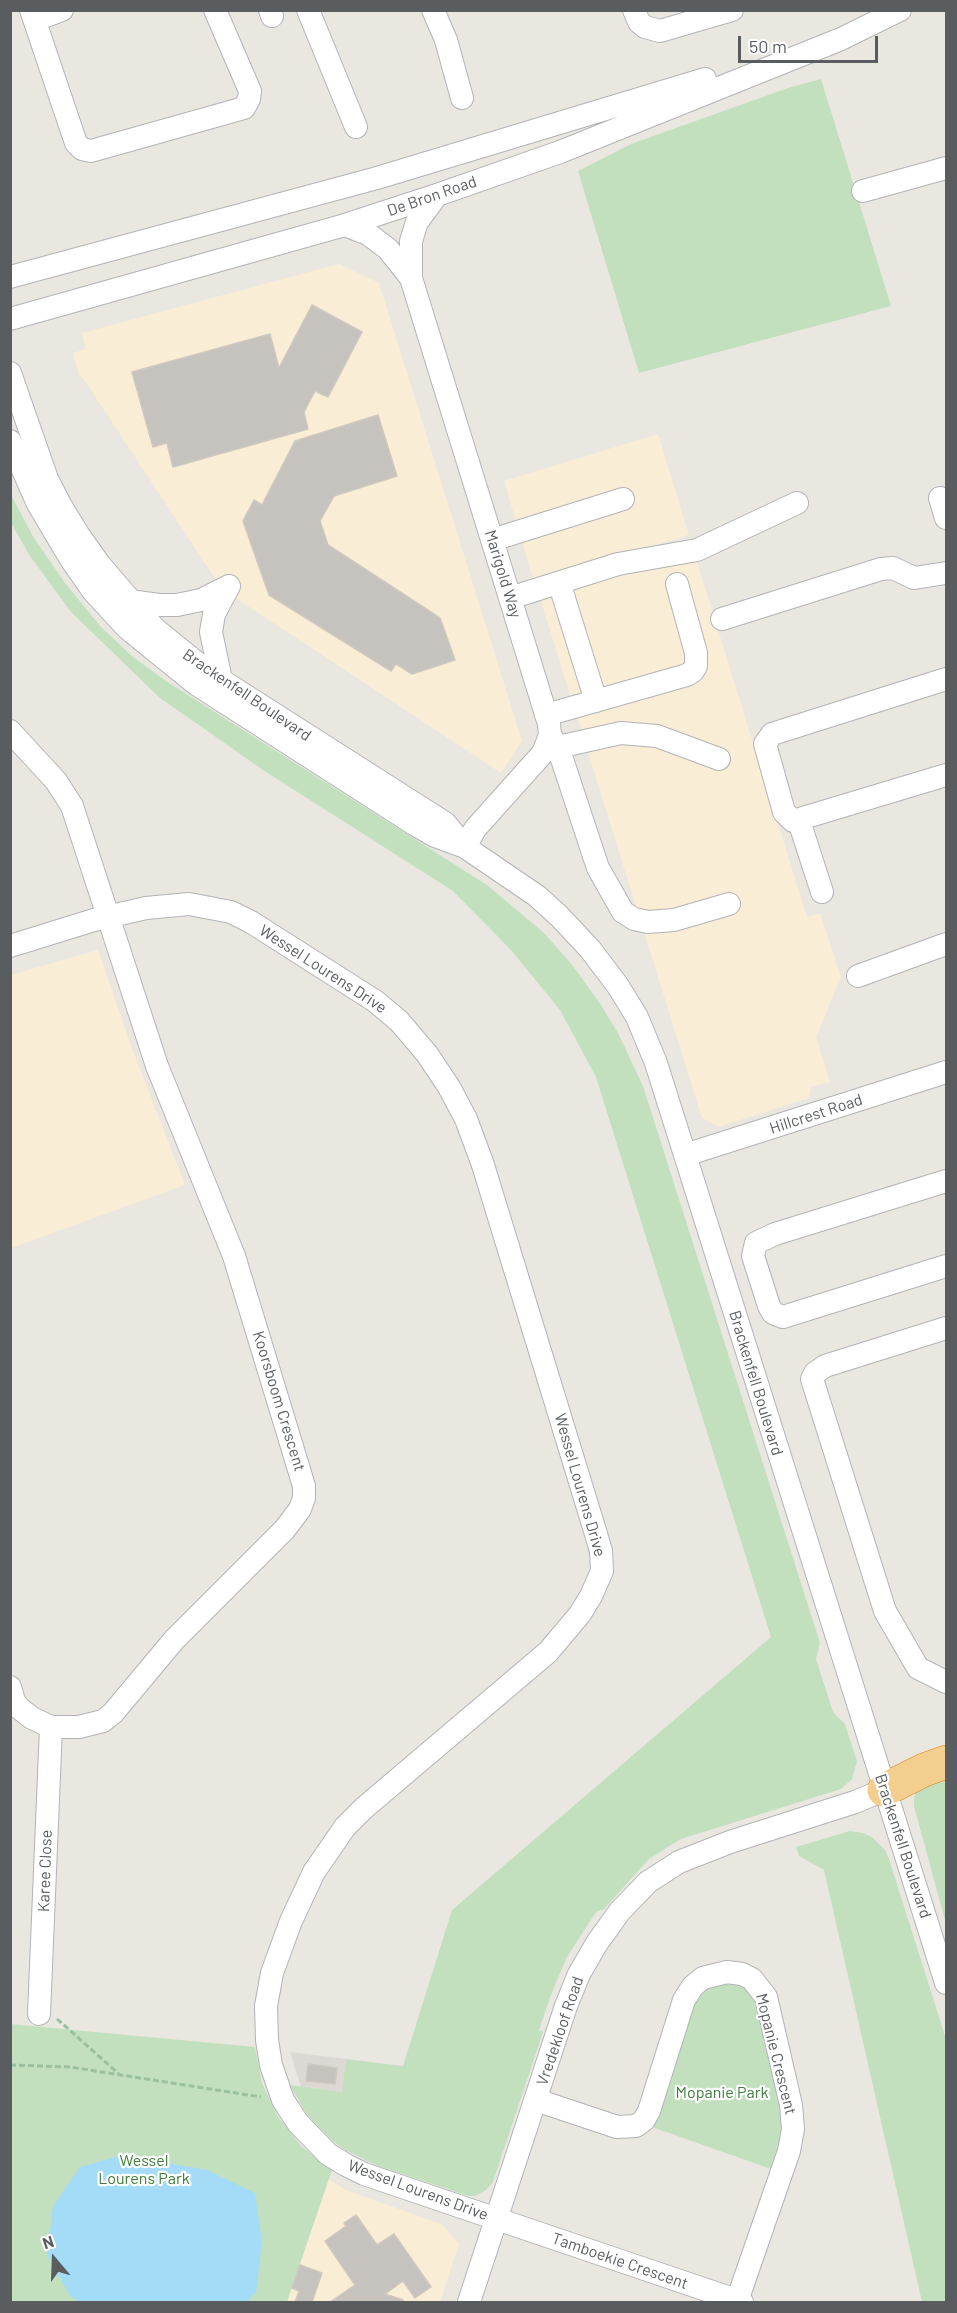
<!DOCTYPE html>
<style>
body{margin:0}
#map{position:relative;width:957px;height:2313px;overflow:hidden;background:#eae7e0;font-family:Barlow,sans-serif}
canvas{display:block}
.frame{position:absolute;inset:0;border:12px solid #595d60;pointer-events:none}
.north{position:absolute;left:24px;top:2229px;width:60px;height:60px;-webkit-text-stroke:4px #fff;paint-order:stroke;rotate:341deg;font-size:16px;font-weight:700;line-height:24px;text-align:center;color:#595d60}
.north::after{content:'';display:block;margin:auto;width:21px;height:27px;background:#595d60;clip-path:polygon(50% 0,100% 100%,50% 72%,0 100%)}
.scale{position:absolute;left:738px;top:36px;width:140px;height:27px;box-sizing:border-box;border:3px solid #595d60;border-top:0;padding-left:8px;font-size:18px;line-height:21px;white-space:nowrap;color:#595d60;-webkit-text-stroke:4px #fff;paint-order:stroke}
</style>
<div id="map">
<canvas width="957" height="2313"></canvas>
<div class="frame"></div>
<div class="north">N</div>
<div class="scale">50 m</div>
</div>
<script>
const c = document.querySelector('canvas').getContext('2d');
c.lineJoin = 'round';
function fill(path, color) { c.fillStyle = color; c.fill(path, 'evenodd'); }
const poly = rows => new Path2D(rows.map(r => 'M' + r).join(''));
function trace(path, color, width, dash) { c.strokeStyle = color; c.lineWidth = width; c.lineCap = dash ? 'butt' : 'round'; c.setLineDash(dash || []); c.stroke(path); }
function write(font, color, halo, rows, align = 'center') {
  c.font = font + ' Barlow,sans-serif'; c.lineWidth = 4.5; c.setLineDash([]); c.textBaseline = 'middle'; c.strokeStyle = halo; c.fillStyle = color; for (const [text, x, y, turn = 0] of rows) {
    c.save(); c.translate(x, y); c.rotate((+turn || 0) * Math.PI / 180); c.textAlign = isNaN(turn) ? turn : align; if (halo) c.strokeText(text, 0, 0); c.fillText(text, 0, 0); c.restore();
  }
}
const commercial = poly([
 [339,264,379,283,522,741,501,773,222,589,83,378,79,375,73,353,86,349,82,333],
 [658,434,689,535,534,582,504,481],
 [696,559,807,917,820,913,841,977,816,1037,830,1082,811,1087,809,1098,718,1127,702,1118,539,595,617,569],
 [98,950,131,1046,185,1185,11,1248,11,975],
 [328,2179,346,2190,443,2225,459,2244,440,2302,287,2302]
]);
const industrial = poly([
 [290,2052,346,2059,342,2092,301,2087]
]);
const green = poly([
 [821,79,891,306,639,373,578,171,631,144,788,88],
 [10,493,34,538,65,583,101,627,133,657,166,681,487,885,544,933,573,966,599,1002,618,1033,643,1086,820,1643,816,1659,833,1712,845,1724,857,1761,852,1779,841,1789,681,1839,671,1845,649,1859,604,1909,596,1912,567,1957,551,1995,539,2030,543,2032,493,2182,486,2190,475,2196,469,2196,378,2166,347,2151,333,2141,308,2116,290,2085,342,2092,346,2059,403,2066,452,1910,771,1637,596,1077,560,1010,511,950,453,891,266,772,160,698,71,612,30,556,11,523],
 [946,1772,946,1924,914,1806,914,1798,916,1790],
 [850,1831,863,1833,872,1837,885,1850,889,1859,946,2039,946,2302,922,2302,824,1870,799,1856,796,1847],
 [736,1981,757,1996,785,2121,771,2169,652,2127,694,1999,706,1987],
 [10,2024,255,2047,262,2083,278,2117,302,2147,332,2170,287,2302,11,2302]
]);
const water = poly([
 [122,2155,207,2170,255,2193,262,2242,256,2293,246,2302,79,2302,70,2296,47,2255,53,2206,80,2167]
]);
const building = poly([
 [312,305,362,332,328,397,315,391,304,412,308,429,173,467,167,443,153,447,132,372,270,334,279,368,312,305],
 [378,415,397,476,334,496,320,521,328,545,440,618,455,660,412,674,396,664,391,671,269,595,243,521,254,500,262,505,295,441,378,415],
 [308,2064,337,2068,335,2084,306,2081,308,2064],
 [356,2215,377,2245,394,2234,431,2287,415,2298,403,2281,385,2294,403,2300,402,2302,330,2302,355,2285,325,2241,346,2226,344,2223,356,2215],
 [300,2265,322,2273,312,2302,295,2302,299,2291,292,2288,300,2265]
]);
const path = poly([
 [57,2019,119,2074],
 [10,2065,70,2067,261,2097]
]);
const minor = poly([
 [31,10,76,143,82,149,91,151,244,108,249,99,250,91,215,10],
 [270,10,272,16],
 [308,10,356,127],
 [433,10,446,40,462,98],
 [634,10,639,22,645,27,660,31,732,10],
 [35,20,62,10],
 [863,191,946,168],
 [437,195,417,222,411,241,411,278,549,724,550,735,543,753,475,829,465,847],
 [345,225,368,234,388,249,411,278],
 [10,277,377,178,705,79],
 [10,319,345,225,437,195,560,152,841,39,900,10],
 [10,373,47,479,61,506,78,534,100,565,154,628,207,671,445,823,464,846],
 [10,441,38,504,70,558,93,591,127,628,196,684,414,824,435,836,465,847,537,896,559,916,590,949,618,986,637,1017,656,1063,946,1983],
 [940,498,946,518],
 [492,540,623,499],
 [563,595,596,701],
 [510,598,618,564,697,550,797,503],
 [129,601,159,605,177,605,201,600,229,586],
 [722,619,881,569,893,568,914,578,946,573],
 [946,679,772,734,765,744,784,812,793,821,946,775],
 [221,680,211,632,214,614,229,586],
 [546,715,687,675,693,671,696,666,696,653,677,584],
 [10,731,56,781,72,806,157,1066,234,1256,304,1486,304,1498,300,1509,285,1529,174,1640,113,1713,103,1721,79,1727,51,1727,32,1718,19,1708,14,1701,10,1687],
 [550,735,558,747,598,868,623,912,634,919,648,922,674,920,729,904],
 [558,747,621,733,657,736,719,759],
 [799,821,822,892],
 [10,946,94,920,146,908,189,904,231,912,251,922,375,1001,399,1021,427,1054,449,1087,466,1119,483,1165,596,1534,601,1551,602,1571,591,1596,580,1614,548,1652,364,1808,345,1827,314,1872,291,1921,272,1973,266,2006,267,2040,271,2065,283,2100,298,2123,328,2154,346,2165,364,2174,742,2302],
 [858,976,946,944],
 [685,1155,946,1072],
 [946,1181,775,1234,756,1243,753,1256,769,1306,773,1313,783,1317,946,1266],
 [946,1328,825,1366,815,1373,812,1379,885,1611,918,1668,946,1682],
 [39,2014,51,1727],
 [536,2100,617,2127,636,2126,644,2120,649,2111,684,2000,693,1986,703,1978,727,1972,742,1974,752,1979,766,1997,791,2105,793,2129,789,2151,737,2301],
 [469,2302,566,2006,579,1974,597,1943,620,1911,648,1882,679,1862,730,1842,855,1802,884,1790]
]);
const highway = poly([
 [884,1790,924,1770,946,1762]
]);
const streetNames = [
 ["De Bron Road",432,196,-19],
 ["Marigold Way",503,574,73],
 ["Brackenfell Boulevard",247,695,34],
 ["Wessel Lourens Drive",323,969,33],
 ["Hillcrest Road",816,1114,-18],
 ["Brackenfell Boulevard",756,1383,73],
 ["Koorsboom Crescent",279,1401,73],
 ["Wessel Lourens Drive",580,1485,74],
 ["Brackenfell Boulevard",903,1846,72],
 ["Karee Close",45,1871,-88],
 ["Vredekloof Road",560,2031,-71],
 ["Mopanie Crescent",776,2054,76],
 ["Wessel Lourens Drive",418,2190,20],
 ["Tamboekie Crescent",620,2261,19]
];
const parkNames = [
 ["Mopanie Park",722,2093],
 ["Wessel",144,2161],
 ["Lourens Park",144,2179]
];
fill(commercial, '#faedd6');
fill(industrial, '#dcd9d5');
fill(green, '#c2e0be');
fill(water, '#a4dcf7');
fill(building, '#c6c2bd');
trace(building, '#cec8bf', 1.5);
trace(minor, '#b1b3b7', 24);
trace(highway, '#d78414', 34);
trace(path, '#99c1a0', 3, [6, 3]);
trace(minor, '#fff', 22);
trace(highway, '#f3ce8f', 33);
write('16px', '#595d60', '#fff', streetNames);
write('16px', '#3f7d3b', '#fff', parkNames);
</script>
